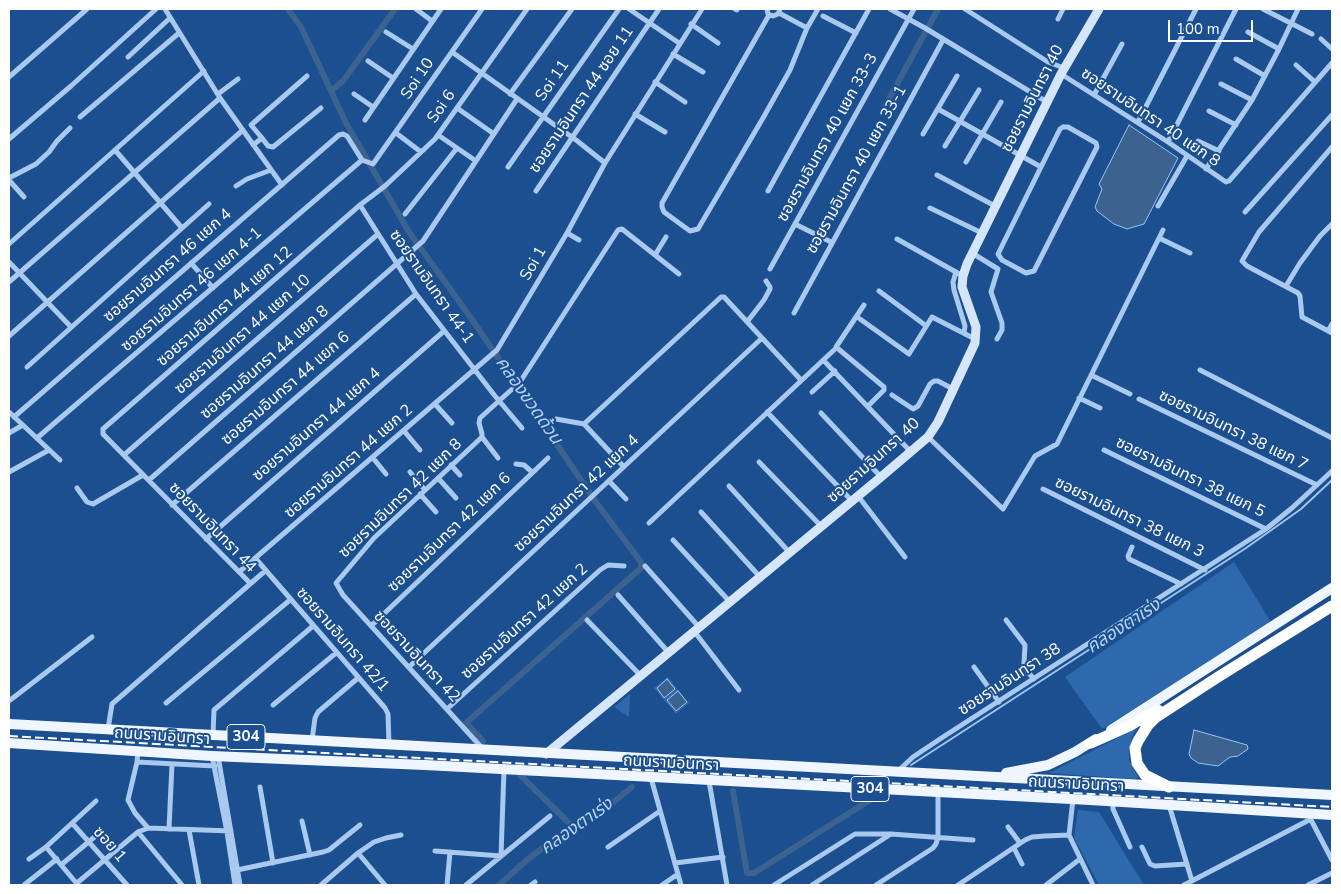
<!DOCTYPE html>
<meta charset="utf-8">
<style>
body{margin:0}
#map{position:relative;width:1341px;height:894px;overflow:hidden;background:#1b4f8f;font-family:"Nunito Sans",sans-serif}
canvas{display:block}
.frame{position:absolute;inset:0;border:10px solid #fff;pointer-events:none}
.scale{position:absolute;left:1168px;top:20px;width:85px;height:22px;box-sizing:border-box;border:2px solid #fff;border-top:0;padding-left:6px;font-size:15px;line-height:18px;white-space:nowrap;color:#fff;-webkit-text-stroke:4px #1b4f8f;paint-order:stroke}
</style>
<div id="map">
<canvas width="1341" height="894"></canvas>
<div class="frame"></div>
<div class="scale">100 m</div>
</div>
<script>
const c = document.querySelector('canvas').getContext('2d');
c.lineJoin = 'round';
function fill(path, color) { c.fillStyle = color; c.fill(path, 'evenodd'); }
const poly = rows => new Path2D(rows.map(r => 'M' + r).join(''));
function trace(path, color, width, dash) { c.strokeStyle = color; c.lineWidth = width; c.lineCap = dash ? 'butt' : 'round'; c.setLineDash(dash || []); c.stroke(path); }
function write(font, color, halo, rows, align = 'center') {
  c.font = font + ' "Nunito Sans","Noto Sans Thai",sans-serif'; c.lineWidth = 4; c.setLineDash([]); c.textBaseline = 'middle'; c.strokeStyle = halo; c.fillStyle = color; for (const [text, x, y, turn = 0] of rows) {
    c.save(); c.translate(x, y); c.rotate((+turn || 0) * Math.PI / 180); c.textAlign = isNaN(turn) ? turn : align; if (halo) c.strokeText(text, 0, 0); c.fillText(text, 0, 0); c.restore();
  }
}
const green = poly([
 [1234,562,1271,622,1102,729,1065,677],
 [668,677,689,703,676,714,654,688],
 [630,694,629,717,614,707],
 [1137,728,1132,737,1129,750,1129,760,1138,777,1135,779,1049,773],
 [1078,810,1099,812,1144,885,1099,885,1074,838]
]);
const water = poly([
 [1129,125,1178,158,1144,224,1127,229,1114,224,1097,211,1095,207,1102,189,1099,184,1129,125],
 [667,679,675,689,664,698,657,688,667,679],
 [678,691,687,702,676,711,667,700,678,691],
 [1194,730,1247,745,1248,749,1238,756,1230,757,1218,766,1198,763,1191,758,1189,754,1194,730]
]);
const stream = poly([
 [911,765,1246,548,1301,509,1332,480]
]);
const canal = poly([
 [288,9,301,27,346,123,409,232,471,318,598,505,641,562,641,568,466,723,483,741],
 [331,91,343,81,395,9],
 [884,108,938,9],
 [520,775,572,826],
 [733,791,747,873,754,873,870,800],
 [499,885,528,859,572,826,611,804,632,787]
]);
const street = poly([
 [165,9,220,98,282,185],
 [416,9,432,21],
 [629,9,679,43],
 [735,9,737,10],
 [767,9,768,14,773,16,778,14,780,9],
 [890,9,925,28,1047,102],
 [965,9,1048,62,1064,68],
 [1263,9,1312,34],
 [779,13,807,28],
 [769,15,662,203,662,207,664,212,690,231,698,229,763,118,790,70,807,28,818,9],
 [823,16,856,33],
 [1058,19,1063,9],
 [691,24,718,43],
 [386,32,413,49],
 [1248,32,1279,49],
 [1321,39,1332,49],
 [452,52,576,140,605,163],
 [673,54,703,72],
 [128,57,170,18],
 [1236,59,1265,76],
 [368,61,393,78],
 [1296,65,1315,82],
 [1061,74,1168,142,1226,182,1229,181,1332,63],
 [9,77,87,9],
 [655,82,685,102],
 [1221,84,1252,100],
 [218,94,238,79],
 [354,94,373,107],
 [510,94,572,9],
 [1094,95,1122,44],
 [457,108,494,134],
 [938,109,1041,167],
 [1209,111,1236,125],
 [635,114,665,132],
 [80,117,179,33],
 [365,120,441,9],
 [1138,122,1196,9],
 [1063,127,1068,127,1096,143,1097,147,1034,271,1026,273,1002,260,998,254,1041,167,1060,129,1063,127],
 [396,133,421,152],
 [923,134,957,76],
 [438,135,476,161],
 [262,138,251,125,307,76],
 [9,139,71,86,156,9],
 [1198,141,1219,151],
 [1168,142,1236,9],
 [253,145,262,138,268,146,273,147,321,108],
 [945,146,979,90],
 [1332,147,1259,232,1242,261,1247,266,1298,293,1300,296,1302,317,1332,333],
 [115,150,182,228],
 [966,162,1001,102],
 [508,167,619,9],
 [1206,169,1252,100,1279,49,1298,9],
 [937,175,995,206],
 [9,178,36,164,49,152,57,141,70,128],
 [9,180,24,197],
 [236,186,247,179,271,170],
 [536,191,659,9],
 [768,191,869,9],
 [360,205,416,294,495,396,522,428],
 [1158,206,1187,156],
 [930,208,982,233],
 [1245,212,1332,115],
 [405,214,457,148],
 [795,224,831,242],
 [567,233,579,240],
 [1159,238,1190,253],
 [897,239,963,276],
 [9,244,204,71],
 [972,253,998,269,991,292,1002,323,1002,330,997,339],
 [655,255,666,237],
 [9,262,71,327],
 [191,263,213,288],
 [770,269,914,9],
 [956,272,953,282,954,290,965,326,964,333],
 [9,282,220,98],
 [1286,286,1300,263,1320,236,1332,224],
 [879,291,925,325],
 [864,305,836,347,884,387,884,390,868,406],
 [794,313,943,40],
 [860,319,909,354,932,317,975,339],
 [747,322,764,300,770,289,770,287,766,281],
 [1328,331,1332,324],
 [9,336,243,130],
 [826,363,911,452],
 [27,367,209,204],
 [1200,370,1332,438],
 [1091,375,1130,394],
 [812,392,835,371],
 [892,395,913,409,918,406,930,384,934,381,938,381,953,389],
 [1079,398,1100,408],
 [1139,399,1317,485],
 [435,404,452,423],
 [9,412,60,460],
 [767,412,852,501],
 [821,413,881,477],
 [14,417,339,135,343,134,347,136,362,160,373,164,482,9],
 [556,419,584,424,624,467],
 [584,424,721,297,724,297,801,380],
 [404,431,420,450],
 [9,433,23,425],
 [482,437,498,458],
 [928,437,1003,509,1035,456,1057,444,1163,230],
 [37,438,362,160],
 [1104,450,1266,529],
 [124,455,378,234],
 [373,458,386,474],
 [759,462,822,527],
 [516,464,524,465,532,472],
 [451,465,460,475],
 [9,472,49,450],
 [410,472,425,490],
 [438,478,456,498],
 [149,480,423,241,517,99],
 [609,481,626,499],
 [729,486,790,553],
 [77,488,87,502,93,504,143,475],
 [1043,489,1205,570],
 [420,494,436,512],
 [858,496,905,557],
 [172,505,416,294],
 [701,512,760,577],
 [649,523,834,350],
 [206,539,444,331],
 [673,540,730,602],
 [1132,547,1128,556,1129,559,1181,584],
 [256,559,385,708,388,714,389,745],
 [645,566,699,627],
 [239,572,497,350,567,233,605,163,702,9],
 [250,583,103,434,103,429,360,205,385,186,435,139,527,9],
 [618,595,669,653],
 [587,620,641,676],
 [1006,620,1025,645,1024,663,1026,670,1034,679],
 [371,626,548,458],
 [694,631,739,690],
 [409,667,762,338],
 [974,667,999,702],
 [9,701,92,637],
 [166,703,290,600],
 [273,705,336,653],
 [447,709,600,570,608,565,624,566],
 [108,729,112,704,265,571],
 [213,735,214,710,313,626],
 [312,740,315,718,318,712,358,678],
 [482,748,343,595,336,583,374,538,482,437,482,434,479,423,480,418,520,382,618,230,622,229,679,274],
 [138,750,137,762,128,800,135,813,148,828],
 [212,756,227,832,235,885],
 [218,756,240,885],
 [137,762,215,766],
 [897,772,913,757,943,737,1266,529,1292,508,1332,471],
 [651,778,681,885],
 [709,781,727,885],
 [260,787,273,863],
 [1073,799,1069,835,1093,885],
 [1113,802,1113,809,1130,847],
 [1169,805,1192,881],
 [1310,818,1332,860],
 [302,821,310,855],
 [72,823,127,885],
 [1008,827,1020,843],
 [169,829,172,764],
 [189,830,199,885],
 [138,832,182,885],
 [46,847,78,885],
 [608,847,660,811],
 [1142,847,1150,864,1155,866,1187,864],
 [1014,848,1022,864],
 [435,851,501,856,504,769],
 [358,853,385,885],
 [29,859,46,847,96,801],
 [675,863,723,857],
 [61,865,98,834],
 [237,870,323,852,329,850,360,825],
 [77,883,138,832,148,828,231,831],
 [24,885,57,859],
 [321,885,358,853,374,842,386,838,401,835],
 [447,885,450,852],
 [466,885,550,816],
 [531,885,535,882],
 [662,885,678,874],
 [774,885,855,834,891,834],
 [812,885,891,834,973,840],
 [876,885,933,848,936,844,938,837,938,792],
 [958,885,1025,840,1032,837,1045,836,1069,835],
 [1046,885,1080,859],
 [1184,885,1311,819],
 [1308,885,1332,873]
]);
const secondary = poly([
 [546,754,881,477,928,437,938,422,975,343,976,327,962,287,963,276,967,264,1061,74,1099,9]
]);
const primary = poly([
 [9,724,1332,795],
 [1111,730,1332,588],
 [9,743,212,756,425,765,1090,800,1332,815],
 [1006,773,1048,765,1075,752,1096,739]
]);
const highway = poly([
 [1091,743,1129,726,1158,710],
 [1169,787,1145,775,1137,763,1135,748,1138,741,1148,725,1155,718,1218,677,1332,606]
]);
const rail = poly([
 [9,736,1332,807]
]);
const shields = [
 [246,737,38],
 [870,789,38]
];
const shieldNames = [
 ["304",246,737],
 ["304",870,789]
];
const streetNames = [
 ["Soi 10",418,79,-56],
 ["Soi 11",553,81,-55],
 ["ซอยรามอินทรา 40",1033,99,-63],
 ["ซอยรามอินทรา 44 ซอย 11",582,100,-56],
 ["Soi 6",442,107,-55],
 ["ซอยรามอินทรา 40 แยก 8",1150,118,34],
 ["ซอยรามอินทรา 40 แยก 33-3",828,138,-61],
 ["ซอยรามอินทรา 40 แยก 33-1",857,170,-61],
 ["Soi 1",534,264,-60],
 ["ซอยรามอินทรา 46 แยก 4",168,266,-41],
 ["ซอยรามอินทรา 44-1",431,287,55],
 ["ซอยรามอินทรา 46 แยก 4-1",192,290,-41],
 ["ซอยรามอินทรา 44 แยก 12",225,307,-41],
 ["ซอยรามอินทรา 44 แยก 10",243,335,-41],
 ["ซอยรามอินทรา 44 แยก 8",265,363,-41],
 ["ซอยรามอินทรา 44 แยก 6",286,389,-41],
 ["ซอยรามอินทรา 44 แยก 4",317,425,-41],
 ["ซอยรามอินทรา 38 แยก 7",1233,431,26],
 ["ซอยรามอินทรา 40",874,461,-42],
 ["ซอยรามอินทรา 44 แยก 2",349,462,-41],
 ["ซอยรามอินทรา 38 แยก 5",1190,478,26],
 ["ซอยรามอินทรา 42 แยก 4",577,494,-43],
 ["ซอยรามอินทรา 42 แยก 8",401,499,-44],
 ["ซอยรามอินทรา 38 แยก 3",1129,518,26],
 ["ซอยรามอินทรา 44",212,528,46],
 ["ซอยรามอินทรา 42 แยก 6",450,533,-44],
 ["ซอยรามอินทรา 42 แยก 2",525,622,-42],
 ["ซอยรามอินทรา 42/1",342,640,49],
 ["ซอยรามอินทรา 42",416,657,47],
 ["ซอยรามอินทรา 38",1010,680,-33],
 ["ถนนรามอินทรา",162,737,4],
 ["ถนนรามอินทรา",671,764,3],
 ["ถนนรามอินทรา",1076,785,3],
 ["ซอย 1",109,845,49]
];
const waterNames = [
 ["คลองขวดด้วน",528,401,55],
 ["คลองตาเร่ง",1124,627,-33],
 ["คลองตาเร่ง",577,827,-35]
];
fill(green, '#2e69ad');
fill(water, '#3c6290');
trace(water, '#9cc4f0', 1);
trace(stream, '#9cc4f0', 2);
trace(canal, '#3c6290', 6);
trace(street, '#a9c9ee', 5);
trace(secondary, '#d6e6fa', 9);
trace(primary, '#f0f6ff', 10);
trace(highway, '#fff', 11);
trace(rail, '#fff', 2, [9, 4]);
for (const [x, y, w] of shields) { const box = new Path2D(); box.roundRect(x - w / 2, y - 12.5, w, 25, 4); c.fillStyle = '#1b4f8f'; c.fill(box); trace(box, '#fff', 1); }
write('bold 15px', '#fff', null, shieldNames);
write('16px', '#fff', '#1b4f8f', streetNames);
write('italic 18px', '#b5d3f5', '#1b4f8f', waterNames);
</script>
